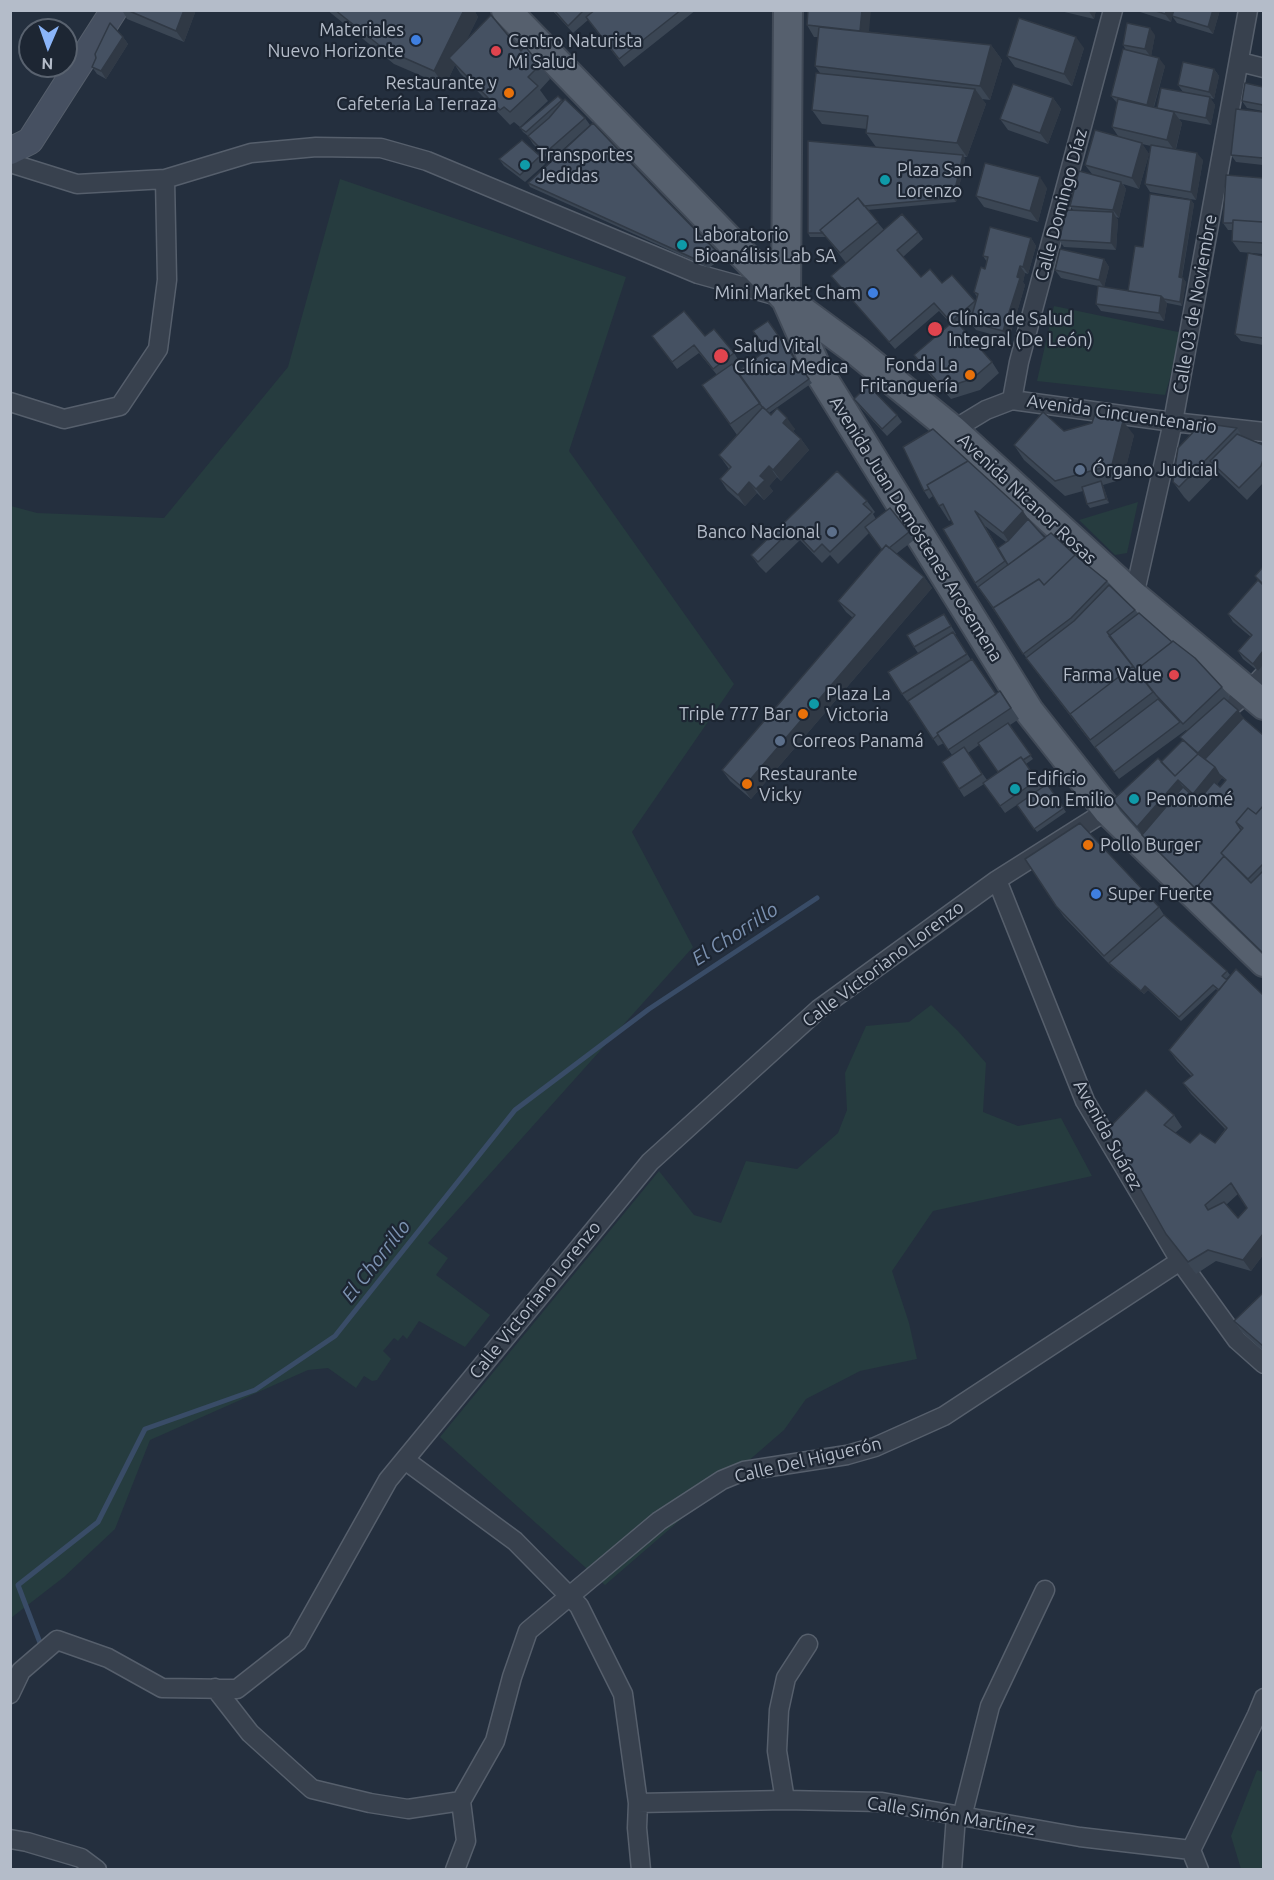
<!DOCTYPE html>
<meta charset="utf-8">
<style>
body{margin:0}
#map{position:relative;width:1274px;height:1880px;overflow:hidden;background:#242f3e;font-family:Ubuntu,sans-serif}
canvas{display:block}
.frame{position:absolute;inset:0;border:12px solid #b4bcc9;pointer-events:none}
.north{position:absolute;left:18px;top:18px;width:60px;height:60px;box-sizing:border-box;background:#1d2633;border:2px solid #59626f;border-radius:50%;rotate:182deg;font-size:16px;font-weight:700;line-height:24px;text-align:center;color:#b4bcc9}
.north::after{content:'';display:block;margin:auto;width:21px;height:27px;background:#8ab4f8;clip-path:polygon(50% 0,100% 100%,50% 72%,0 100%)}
</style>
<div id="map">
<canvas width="1274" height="1880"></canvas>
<div class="frame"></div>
<div class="north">N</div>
</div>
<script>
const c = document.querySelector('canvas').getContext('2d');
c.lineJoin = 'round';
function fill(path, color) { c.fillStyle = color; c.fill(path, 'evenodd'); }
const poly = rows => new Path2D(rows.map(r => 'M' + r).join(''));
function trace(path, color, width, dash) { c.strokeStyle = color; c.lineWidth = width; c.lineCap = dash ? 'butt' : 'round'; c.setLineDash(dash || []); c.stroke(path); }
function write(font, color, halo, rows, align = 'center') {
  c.font = font + ' Ubuntu,sans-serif'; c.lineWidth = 4.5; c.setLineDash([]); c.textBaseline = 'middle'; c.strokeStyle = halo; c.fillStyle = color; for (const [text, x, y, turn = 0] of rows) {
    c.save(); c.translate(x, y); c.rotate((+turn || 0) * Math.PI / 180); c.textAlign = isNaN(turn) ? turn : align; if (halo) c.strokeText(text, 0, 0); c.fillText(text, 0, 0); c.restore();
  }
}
const green = poly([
 [340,179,626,277,569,451,734,684,632,832,693,947,428,1243,448,1258,436,1275,490,1315,465,1347,419,1321,407,1339,403,1335,398,1341,394,1338,383,1351,391,1359,377,1380,372,1381,364,1376,356,1388,328,1368,308,1370,150,1440,115,1529,64,1577,11,1618,11,506,37,513,164,518,288,367],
 [1054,306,1183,333,1165,395,1037,381],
 [1138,502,1127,553,1115,555,1079,520],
 [931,1005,958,1031,986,1063,983,1112,1018,1126,1061,1118,1092,1176,933,1211,892,1271,909,1323,917,1359,860,1371,806,1399,784,1430,605,1585,440,1437,659,1171,694,1215,721,1223,746,1161,797,1169,838,1133,847,1110,845,1073,866,1026,909,1022],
 [1257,1770,1263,1772,1263,1869,1241,1869,1231,1836]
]);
const stream = poly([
 [42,1648,18,1585,98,1522,145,1429,255,1390,335,1336,515,1110,649,1009,817,898]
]);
const street = poly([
 [1240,62,1264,68],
 [10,163,77,184,165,179,251,153,316,147,381,148,427,161,698,274,781,297],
 [1012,400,1019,362,1113,10],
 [10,402,64,419,120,406,158,349,167,280,165,179],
 [953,430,986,410,1012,400,1173,422,1264,432],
 [1134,596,1173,422,1248,10],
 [1213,722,1248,692,1264,675],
 [997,880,1085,1101,1180,1261,1237,1340,1264,1364],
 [405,1460,515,1541,579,1606,623,1694,638,1803,637,1828,641,1870],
 [215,1688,250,1733,312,1789,370,1803,408,1809,461,1801,495,1741,512,1677,528,1631,659,1521,722,1480,744,1471,847,1455,875,1447,944,1416,1180,1261],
 [10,1694,21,1671,57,1640,108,1658,162,1688,237,1689,297,1642,388,1480,650,1162,819,1009,997,880,1114,806],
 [785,1800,777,1751,779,1710,786,1678,808,1644],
 [638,1803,785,1800,882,1802,1080,1837,1191,1850],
 [962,1817,990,1706,1045,1590],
 [10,1839,27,1842,81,1858,97,1870],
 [455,1870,466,1841,461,1801],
 [952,1870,956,1816],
 [1199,1870,1191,1850,1257,1715,1264,1698]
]);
const secondary = poly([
 [10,151,30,141,114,10]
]);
const primary = poly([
 [506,10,786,299,817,369,1029,711,1108,811,1264,962],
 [786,299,855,350,953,430,1134,596,1264,705],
 [786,299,788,10]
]);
const wall = poly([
 [122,10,196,10,184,42,127,19],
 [327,10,474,10,478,17,467,39,521,51,540,65,550,79,540,90,548,101,520,127,514,122,510,125,460,73,455,65,445,86,394,64],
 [552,10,591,10,592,12,595,10,696,10,624,67,588,20,573,33],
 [1056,10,1096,10,1094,19],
 [1138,10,1220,10,1213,34,1177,23,1172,16,1171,22,1140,12],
 [807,25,991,45,1002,60,990,100,982,99,986,104,967,157,964,157,965,159,956,202,867,210,884,230,918,232,923,239,903,257,921,277,942,283,952,275,976,302,977,297,974,292,985,269,987,262,983,256,1031,238,1036,246,1028,274,1025,273,1023,282,1025,285,1009,339,976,330,970,322,972,315,960,326,992,362,999,373,980,390,951,399,922,366,914,355,951,324,939,311,895,349,837,283,831,276,846,263,826,237,810,237,808,233,876,147,866,133,867,129,822,124,812,110,820,73,815,66,818,37,814,37],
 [1155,35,1151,56,1165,66,1154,107,1157,108,1183,92,1178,85,1214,69,1219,76,1214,99,1210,98,1215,105,1211,125,1179,119,1182,123,1176,149,1203,160,1196,200,1150,192,1145,184,1151,146,1142,144,1149,154,1139,189,1123,184,1126,189,1119,218,1116,217,1118,220,1116,250,1064,247,1059,240,1073,210,1070,206,1092,174,1085,165,1118,136,1112,127,1117,103,1111,96,1126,50,1123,45],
 [123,37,128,44,106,79,97,74,92,67],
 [1084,48,1072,86,1015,67,1007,56],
 [1263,87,1263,111,1247,108,1242,101],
 [558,96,563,102,585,118,590,125,550,161,533,144,528,136,523,132,520,128],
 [1053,98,1061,109,1048,144,1008,130,1000,119],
 [1263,112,1263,165,1236,162,1231,155],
 [540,156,545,164,525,182,504,166,499,159],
 [1263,178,1263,254,1240,252,1232,241,1233,230,1228,230,1223,223],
 [528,183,661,195,719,254,722,258,709,268,530,187],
 [1047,188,1038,222,984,207,976,196],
 [1191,200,1194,204,1182,278,1186,282,1182,306,1167,303,1164,321,1101,311,1096,304,1098,286,1061,278,1055,270,1104,259,1109,267,1104,287,1128,291,1143,247],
 [1263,256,1263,345,1241,341,1235,334],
 [768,321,812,383,769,413,795,429,793,431,801,439,809,450,781,481,777,477,769,486,773,491,764,500,757,493,745,506,727,490,720,479,729,469,719,455,737,435,702,385,717,375,699,353,677,369,652,336,705,336,734,353,739,361,733,366,737,372,767,350],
 [854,399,897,415,902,422,887,436,859,406],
 [1237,428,1242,436,1263,445,1263,483,1247,500,1218,472,1189,502,1184,497,1173,482],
 [1064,431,1134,435,1123,479,1103,485,1109,503,1090,508,1087,504,1083,491,1065,496,1024,460,1014,445],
 [903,447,1028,519,1045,538,1075,555,1107,581,1138,613,1222,687,1230,698,1227,701,1243,718,1263,735,1263,955,1201,895,1145,839,1120,811,1113,800,1161,762,1183,740,1180,737,1187,731,1186,730,1119,779,1034,669,975,583,951,520,949,521,933,496,929,499,924,491],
 [985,526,1006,542,998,548],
 [1222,778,1226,781,1220,787,1217,784],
 [837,471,867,501,875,512,873,514,876,519,909,532,914,540,896,554,924,577,932,588,751,799,730,781,722,770,853,618,846,612,838,601,882,550,869,533,838,564,830,555,822,563,800,540,766,573,759,566,751,555],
 [1263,567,1263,665,1258,671,1243,659,1238,651,1251,637,1233,622,1228,614,1258,580,1255,576],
 [944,614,956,634,955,634,971,660,996,694,1000,691,1019,719,1010,725,1033,759,1026,764,1042,788,1047,784,1066,812,1037,832,1017,805,1030,796,1005,813,984,784,964,797,942,762,952,755,944,743,938,746,908,701,907,701,902,694,918,653,914,647],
 [979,745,998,772,987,780,968,753],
 [1056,906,1159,907,1164,915,1227,971,1230,975,1226,979,1263,995,1263,1255,1251,1271,1216,1261,1196,1274,1166,1234,1107,1130,1174,1115,1182,1127,1175,1133,1190,1143,1215,1143,1225,1129,1191,1094,1183,1083,1192,1077,1177,1061,1169,1050,1218,991,1216,989,1181,1021,1148,990,1144,994,1112,967,1064,917],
 [1238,1194,1247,1208,1238,1218,1226,1205],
 [1263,1293,1263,1351,1242,1332,1234,1321]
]);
const shadedWall = poly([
 [184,10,196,10,184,42,176,31],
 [464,10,474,10,478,17,455,64,449,58,455,65,445,86,434,71],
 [862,10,871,10,868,42,860,31],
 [1088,10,1096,10,1094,19],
 [1167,10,1174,10,1171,22,1165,14],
 [1213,10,1220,10,1213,34,1208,27],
 [1150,28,1155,35,1151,57,1145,49],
 [123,37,128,44,106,79,101,71],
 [1076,37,1084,48,1072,86,1064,74],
 [991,45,1002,60,990,100,980,86],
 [1159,58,1165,66,1152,112,1147,105],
 [1214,69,1219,76,1214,99,1209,92],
 [975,89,986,104,967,157,957,143],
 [1210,97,1215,105,1211,125,1206,118],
 [1053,98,1061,109,1048,144,1040,133],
 [1174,112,1182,123,1175,151,1167,140],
 [1142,143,1149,154,1139,189,1132,178],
 [1197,153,1203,160,1196,200,1191,192],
 [963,155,965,159,956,202,953,198],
 [1040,177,1047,188,1038,222,1030,211],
 [1121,182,1126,189,1119,218,1113,210],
 [1191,200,1194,204,1181,281,1179,277],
 [1113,212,1118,220,1116,250,1111,243],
 [1031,238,1036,246,1028,274,1023,267],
 [1104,259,1109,267,1104,288,1099,280],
 [1020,266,1025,273,1023,282,1025,285,1009,339,1003,331],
 [1183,278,1186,282,1182,306,1180,302],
 [1161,296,1167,303,1164,321,1159,313],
 [787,418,795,429,791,434,783,423],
 [1123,421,1134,435,1123,479,1112,465],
 [801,439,809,450,781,481,773,470],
 [769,466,777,477,769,486,773,491,764,500,756,489,760,476],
 [1101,481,1103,485,1109,503,1106,499],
 [749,482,757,493,745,506,738,495],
 [975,511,985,526,1010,569,1005,561],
 [1023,511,1033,526,1013,548,1003,533],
 [924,577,932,588,751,799,743,788],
 [1263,651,1263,665,1258,671,1253,664],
 [1238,710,1246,721,1207,764,1198,753],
 [1215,767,1222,778,1201,805,1193,794],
 [1178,780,1186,791,1142,835,1137,827],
 [1145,986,1148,990,1144,994,1141,991],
 [1263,1234,1263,1255,1251,1271,1243,1260]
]);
const building = poly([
 [127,10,184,10,176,31,127,10],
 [335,10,464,10,434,71,384,49,335,10],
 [554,10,584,10,568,26,554,10],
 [595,10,681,10,619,59,586,17,595,10],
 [808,10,862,10,860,31,807,25,808,10],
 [1153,10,1167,10,1165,14,1153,10],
 [1174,10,1213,10,1208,27,1172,16,1174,10],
 [491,15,521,51,525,46,540,65,528,77,538,86,510,112,504,107,500,110,449,58,491,15],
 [1019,18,1076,37,1064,74,1007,56,1019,18],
 [110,23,123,37,101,71,92,67,96,58,95,54,110,23],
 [1127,23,1150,28,1145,49,1123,45,1127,23],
 [819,27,991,45,980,86,815,66,819,27],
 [1123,49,1159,58,1147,105,1111,96,1123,49],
 [1183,62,1214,69,1209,92,1178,85,1183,62],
 [816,73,975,89,957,143,866,133,868,116,812,110,816,73],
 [1245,83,1263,87,1263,105,1242,101,1245,83],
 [1013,84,1053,98,1040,133,1000,119,1013,84],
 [1161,88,1210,97,1206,118,1157,108,1161,88],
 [558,96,562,100,526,132,520,128,558,96],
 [565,99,585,118,545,153,528,136,549,118,565,99],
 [1118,99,1174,112,1167,140,1112,127,1118,99],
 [1236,109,1263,112,1263,158,1231,155,1236,109],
 [593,123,661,195,719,254,706,264,528,183,593,123],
 [1095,130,1142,143,1132,178,1085,165,1095,130],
 [522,140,540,156,520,175,499,159,522,140],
 [808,141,963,155,953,198,864,206,858,198,820,230,823,233,808,233,808,141],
 [1151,145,1197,153,1191,192,1145,184,1151,145],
 [985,163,1040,177,1030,211,976,196,985,163],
 [1079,171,1121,182,1113,210,1070,206,1079,171],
 [1226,175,1263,178,1263,222,1233,220,1233,223,1223,223,1226,175],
 [1150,194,1191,200,1179,277,1183,278,1180,302,1164,299,1161,296,1128,291,1135,246,1143,247,1150,194],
 [858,198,878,222,840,253,820,230,858,198],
 [1067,210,1113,212,1111,243,1059,240,1067,210],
 [902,214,918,232,897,250,921,277,930,269,942,283,952,275,975,301,951,322,934,303,889,342,831,276,902,214],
 [1233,220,1263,222,1263,243,1232,241,1233,220],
 [990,227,1031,238,1023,267,1020,266,1017,277,1020,278,1003,331,970,322,978,294,974,292,981,267,985,269,988,257,983,256,990,227],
 [1060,249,1104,259,1099,280,1055,270,1060,249],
 [1248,253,1263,256,1263,338,1235,334,1248,253],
 [1098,286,1161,296,1159,313,1096,304,1098,286],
 [684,311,705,336,714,329,734,353,713,369,694,345,672,362,652,336,684,311],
 [955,320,992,362,972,379,943,388,914,355,955,320],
 [768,321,809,379,766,410,763,408,737,372,767,350,753,331,768,321],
 [732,364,760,403,730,424,702,385,732,364],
 [868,385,897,415,882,429,854,399,868,385],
 [763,407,771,415,777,408,787,418,783,423,801,439,773,470,769,466,760,476,765,480,756,489,749,482,738,495,720,479,731,467,719,455,763,407],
 [1043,412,1064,431,1092,423,1095,414,1123,421,1112,465,1055,481,1014,445,1043,412],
 [1202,423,1237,428,1179,487,1173,482,1178,448,1202,423],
 [933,429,968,461,927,485,929,489,924,491,903,447,933,429],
 [1237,434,1263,445,1263,460,1261,466,1239,488,1210,461,1237,434],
 [968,461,1023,511,1003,533,975,511,1005,561,975,583,943,529,953,524,943,504,939,506,927,485,968,461],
 [837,471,867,501,863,504,872,512,830,552,822,544,814,552,792,529,758,562,751,555,837,471],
 [1101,481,1106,499,1087,504,1082,487,1101,481],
 [890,508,909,532,889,548,886,545,882,550,865,527,890,508],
 [1028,519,1045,538,1008,565,998,548,1008,541,1028,519],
 [1051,533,1075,555,1044,585,1039,579,993,608,994,609,978,587,1051,533],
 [886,545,924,577,743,788,722,770,855,615,838,601,886,545],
 [1075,555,1107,581,1071,618,1023,654,993,608,1039,579,1044,585,1075,555],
 [1263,567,1263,584,1255,576,1263,567],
 [1258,580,1263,585,1263,651,1253,664,1238,651,1252,635,1228,614,1258,580],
 [1109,585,1135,610,1107,632,1133,666,1070,714,1073,718,1026,658,1074,621,1109,585],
 [1139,613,1172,642,1136,670,1109,636,1139,613],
 [944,614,951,626,914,647,907,635,944,614],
 [953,632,967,654,902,694,888,672,953,632],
 [1173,641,1195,658,1222,687,1183,724,1156,695,1136,670,1173,641],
 [972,659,996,694,937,733,938,735,933,739,908,701,972,659],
 [1133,666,1153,692,1090,740,1070,714,1133,666],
 [1000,691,1011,708,948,750,937,733,1000,691],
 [1224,698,1238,710,1198,753,1180,737,1224,698],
 [1158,699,1180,722,1114,772,1095,747,1158,699],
 [1243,718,1263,735,1263,806,1256,814,1248,808,1236,822,1241,830,1221,853,1224,856,1196,888,1198,891,1142,835,1183,787,1198,801,1214,782,1220,787,1226,780,1219,774,1215,767,1205,759,1243,718],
 [1008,723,1031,755,1023,760,1021,757,998,772,978,743,1008,723],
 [1183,740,1198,754,1175,776,1161,762,1183,740],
 [964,747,982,774,959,789,942,762,964,747],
 [1198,754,1215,767,1193,794,1178,780,1137,827,1113,800,1158,758,1175,776,1198,754],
 [1021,757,1037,780,1000,806,983,783,1021,757],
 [1047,784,1064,808,1034,829,1017,805,1047,784],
 [1263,806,1263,864,1248,879,1221,853,1243,828,1236,822,1248,808,1256,814,1263,806],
 [1080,823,1159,907,1104,956,1056,906,1025,859,1080,823],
 [1224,856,1251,883,1263,871,1263,953,1196,888,1224,856],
 [1164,915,1227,971,1222,976,1227,980,1219,990,1213,985,1179,1017,1145,986,1141,991,1109,963,1164,915],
 [1236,969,1263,995,1263,1234,1243,1260,1208,1250,1188,1262,1166,1234,1107,1130,1146,1090,1174,1115,1164,1125,1190,1143,1200,1133,1215,1143,1227,1128,1183,1083,1193,1075,1169,1050,1236,969],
 [1231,1183,1247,1208,1238,1218,1224,1202,1208,1210,1205,1205,1231,1183],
 [1263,1293,1263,1346,1234,1321,1263,1293]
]);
const markers = [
 [416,40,6,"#3f7fe0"],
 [496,51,6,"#e0444e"],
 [509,93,6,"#e8710a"],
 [525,165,6,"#0f9aa8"],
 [885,180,6,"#0f9aa8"],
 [682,245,6,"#0f9aa8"],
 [873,293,6,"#3f7fe0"],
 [935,329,8,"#e0444e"],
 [721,356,8,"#e0444e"],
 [970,375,6,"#e8710a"],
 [1080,470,6,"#5c6f8a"],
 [832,532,6,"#5c6f8a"],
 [1174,675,6,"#e0444e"],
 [814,704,6,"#0f9aa8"],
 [803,714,6,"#e8710a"],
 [780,741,6,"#5c6f8a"],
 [747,784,6,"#e8710a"],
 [1015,789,6,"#0f9aa8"],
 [1134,799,6,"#0f9aa8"],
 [1088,845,6,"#e8710a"],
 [1096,894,6,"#3f7fe0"]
];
const poiNames = [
 ["Materiales",404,30,"right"],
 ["Nuevo Horizonte",404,51,"right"],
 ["Centro Naturista",508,41],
 ["Mi Salud",508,62],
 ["Restaurante y",497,83,"right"],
 ["Cafetería La Terraza",497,104,"right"],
 ["Transportes",537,155],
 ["Jedidas",537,176],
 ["Plaza San",897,170],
 ["Lorenzo",897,191],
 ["Laboratorio",694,235],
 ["Bioanálisis Lab SA",694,256],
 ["Mini Market Cham",861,293,"right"],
 ["Clínica de Salud",948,319],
 ["Integral (De León)",948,340],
 ["Salud Vital",734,346],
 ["Clínica Medica",734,367],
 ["Fonda La",958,365,"right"],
 ["Fritanguería",958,386,"right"],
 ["Órgano Judicial",1092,470],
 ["Banco Nacional",820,532,"right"],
 ["Farma Value",1162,675,"right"],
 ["Plaza La",826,694],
 ["Victoria",826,715],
 ["Triple 777 Bar",791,714,"right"],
 ["Correos Panamá",792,741],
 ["Restaurante",759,774],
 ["Vicky",759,795],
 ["Edificio",1027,779],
 ["Don Emilio",1027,800],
 ["Penonomé",1146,799],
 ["Pollo Burger",1100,845],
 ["Super Fuerte",1108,894]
];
const streetNames = [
 ["Calle Domingo Díaz",1061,205,-75],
 ["Calle 03 de Noviembre",1195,304,-80],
 ["Avenida Cincuentenario",1122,414,8],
 ["Avenida Nicanor Rosas",1027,499,43],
 ["Avenida Juan Demóstenes Arosemena",916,529,58],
 ["Calle Victoriano Lorenzo",883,964,-37],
 ["Avenida Suárez",1108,1135,61],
 ["Calle Victoriano Lorenzo",535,1300,-51],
 ["Calle Del Higuerón",808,1460,-13],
 ["Calle Simón Martínez",951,1816,9]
];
const waterNames = [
 ["El Chorrillo",735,934,-33],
 ["El Chorrillo",376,1261,-52]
];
fill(green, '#263c3f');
trace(stream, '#394c67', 5);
trace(street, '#565f6c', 21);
trace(secondary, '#565f6c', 28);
trace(primary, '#414a57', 32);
trace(street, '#38414e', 18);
trace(secondary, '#465061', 26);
trace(primary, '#56606e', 28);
fill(wall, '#3b4654');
fill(shadedWall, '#303945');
fill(building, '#455162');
trace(building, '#303945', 1.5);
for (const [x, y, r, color] of markers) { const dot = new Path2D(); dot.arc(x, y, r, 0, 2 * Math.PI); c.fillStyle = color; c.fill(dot); trace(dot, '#1d2633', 2); }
write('18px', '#b4bcc9', '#1d2633', poiNames, 'left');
write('18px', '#b4bcc9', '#1d2633', streetNames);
write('italic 20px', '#7c92b1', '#1d2633', waterNames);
</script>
